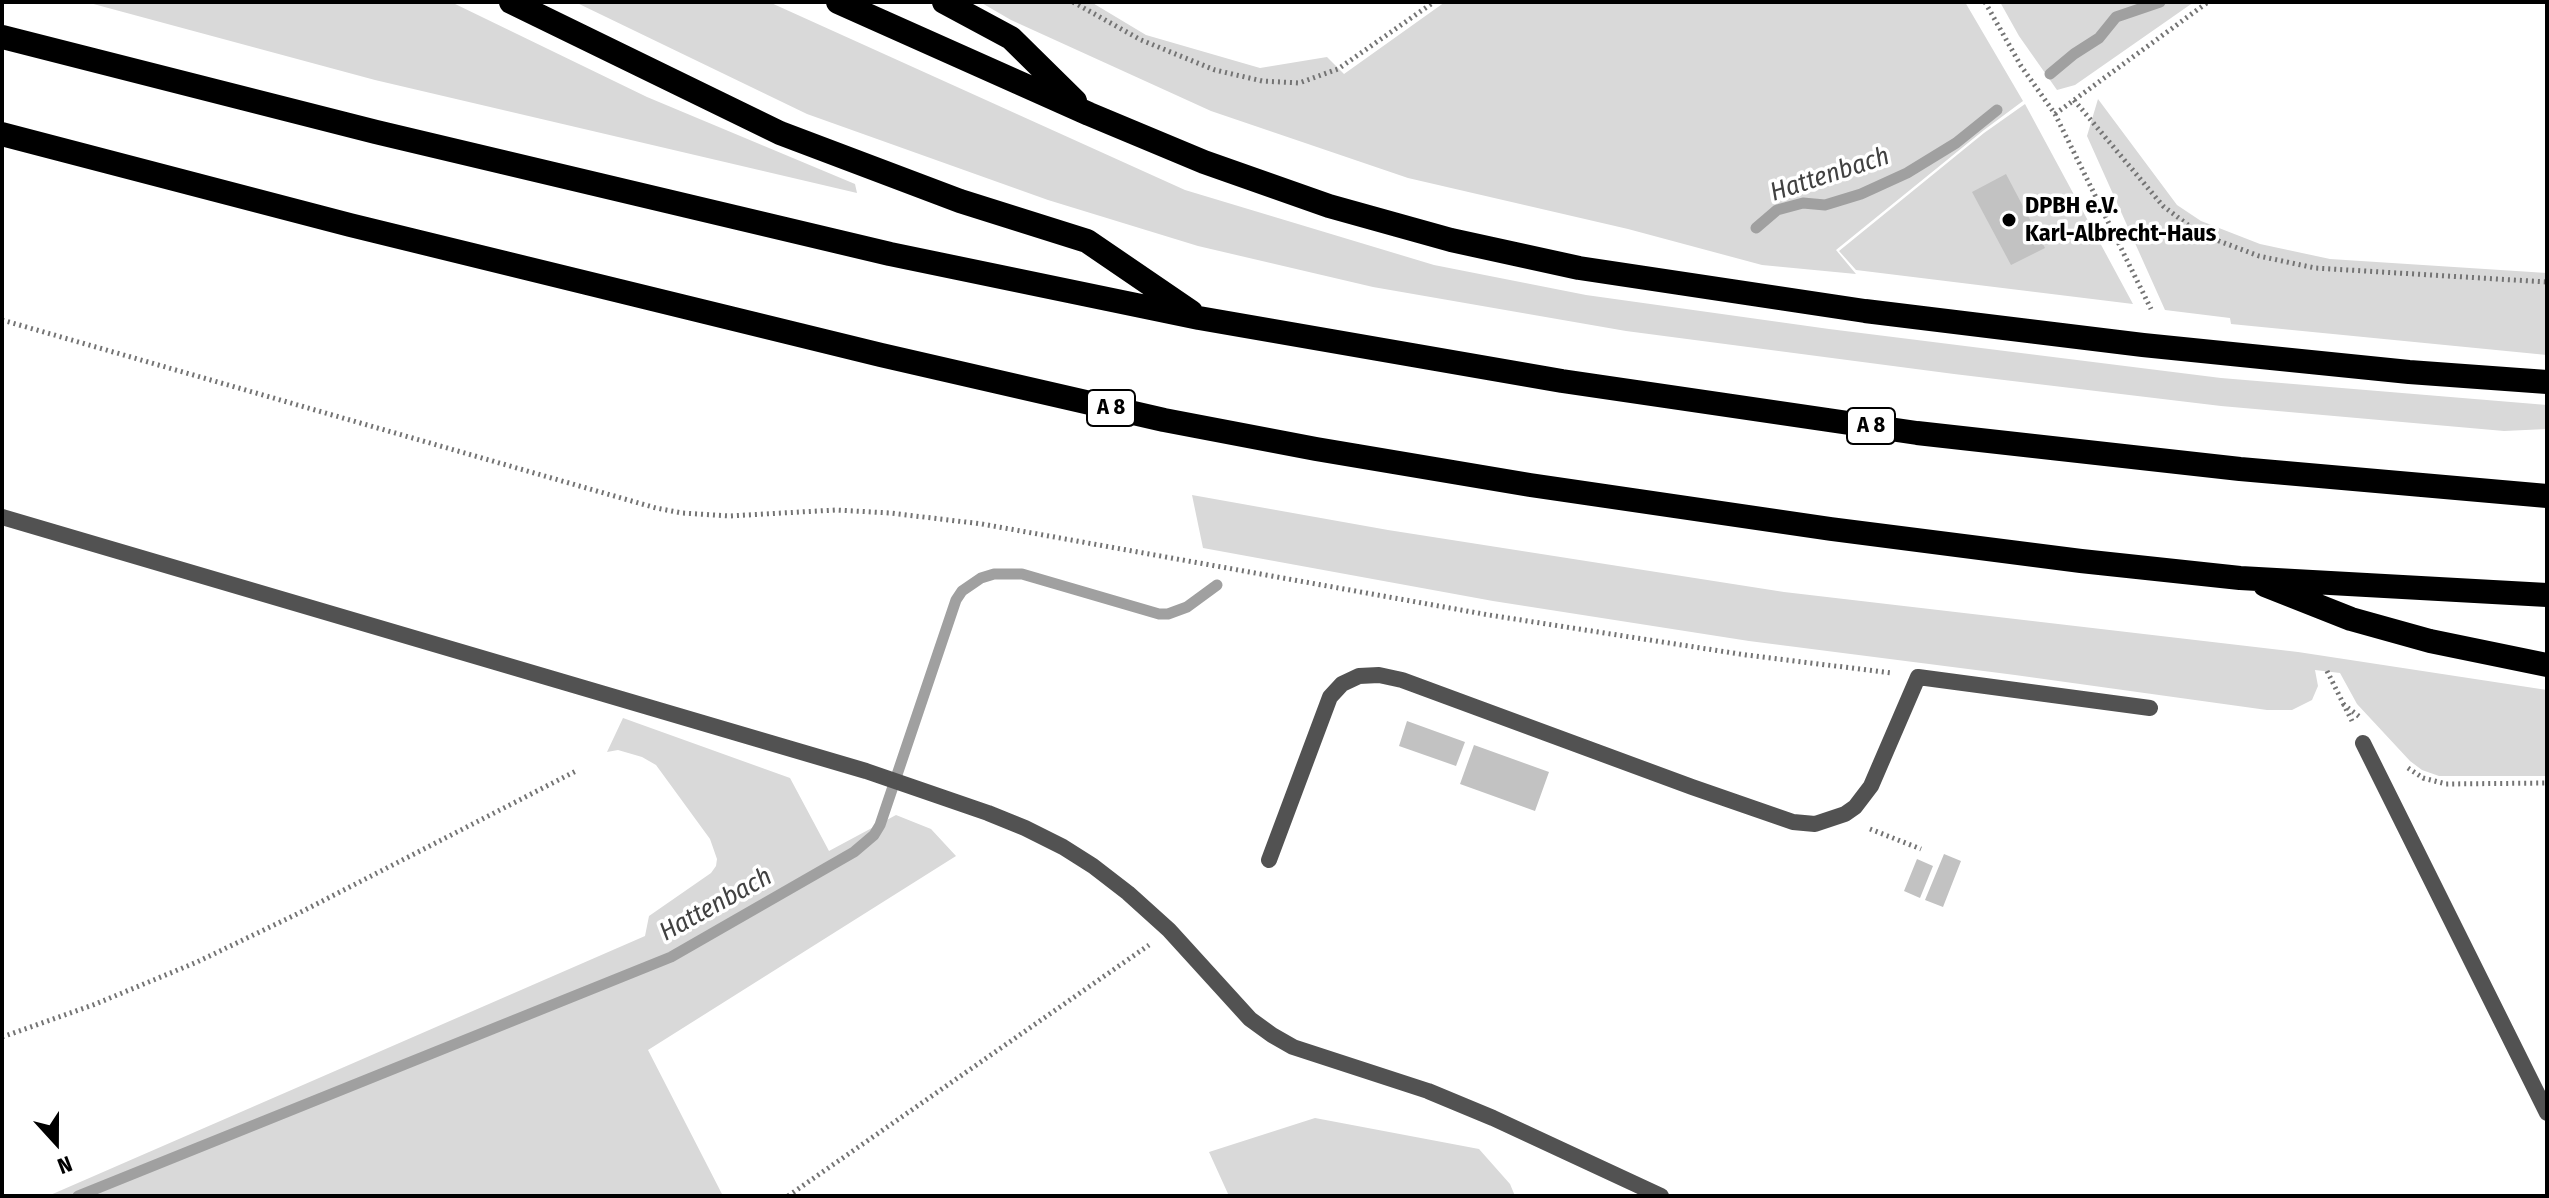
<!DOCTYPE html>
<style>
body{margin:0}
#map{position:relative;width:2549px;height:1198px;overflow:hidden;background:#fff;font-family:"Fira Sans Condensed",sans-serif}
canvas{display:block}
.frame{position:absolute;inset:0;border:4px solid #000;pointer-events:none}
.north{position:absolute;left:16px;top:1102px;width:80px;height:80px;-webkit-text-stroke:6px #fff;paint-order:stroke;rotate:159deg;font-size:22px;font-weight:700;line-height:32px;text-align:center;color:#000}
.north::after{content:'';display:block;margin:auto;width:28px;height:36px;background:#000;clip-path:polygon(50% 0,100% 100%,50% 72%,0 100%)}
</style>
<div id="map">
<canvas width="2549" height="1198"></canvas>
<div class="frame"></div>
<div class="north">N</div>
</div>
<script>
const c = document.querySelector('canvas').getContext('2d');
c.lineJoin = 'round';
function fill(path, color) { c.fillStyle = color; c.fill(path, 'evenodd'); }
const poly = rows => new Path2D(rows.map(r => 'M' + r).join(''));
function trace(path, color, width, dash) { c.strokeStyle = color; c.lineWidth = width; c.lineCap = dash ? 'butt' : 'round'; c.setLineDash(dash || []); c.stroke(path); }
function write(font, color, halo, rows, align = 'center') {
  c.font = font + ' "Fira Sans Condensed",sans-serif'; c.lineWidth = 7; c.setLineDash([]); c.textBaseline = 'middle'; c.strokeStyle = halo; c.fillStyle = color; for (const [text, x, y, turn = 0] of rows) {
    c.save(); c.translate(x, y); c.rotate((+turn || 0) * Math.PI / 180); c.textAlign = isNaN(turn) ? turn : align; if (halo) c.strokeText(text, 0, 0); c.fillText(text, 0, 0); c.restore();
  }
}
const green = poly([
 [86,2,451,2,647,97,855,184,857,193,375,80],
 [575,2,769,2,1185,190,1434,265,1586,295,1829,329,2221,378,2547,405,2547,429,2504,431,2221,406,1954,374,1626,331,1373,287,1198,246,1048,200,807,114],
 [980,2,1091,2,1146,35,1260,68,1327,57,1344,74,1445,2,1965,2,2023,101,1984,130,1836,250,1856,274,1762,265,1628,229,1408,178,1211,111,1011,20],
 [2000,2,2194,2,2075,85,2057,90,2019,36],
 [2098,99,2177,205,2201,221,2260,244,2330,259,2547,273,2547,355,2231,324,2230,318,2165,310,2087,136],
 [2025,104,2133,304,1856,270,1839,251,1984,133],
 [1192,495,1388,530,1784,592,2298,652,2547,690,2547,776,2439,776,2422,770,2410,761,2357,704,2340,673,2315,670,2318,686,2312,700,2292,710,2267,710,2015,675,1749,641,1493,601,1203,548],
 [623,718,790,778,829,851,896,815,931,829,956,856,648,1050,723,1196,48,1196,645,936,649,916,711,873,716,866,717,859,710,839,656,765,642,757,618,750,607,752],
 [1315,1118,1479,1149,1510,1184,1515,1196,1229,1196,1209,1152]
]);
const stream = poly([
 [2050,74,2074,54,2099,38,2116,17,2160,2],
 [1756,228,1777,210,1803,203,1825,205,1861,194,1907,173,1956,143,1997,110],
 [78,1196,671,957,854,852,874,835,880,825,956,600,962,591,981,578,994,574,1022,574,1159,614,1168,614,1187,607,1217,585]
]);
const building = poly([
 [2006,174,2045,248,2011,265,1972,192],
 [1407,721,1465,742,1456,766,1399,746],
 [1474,745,1549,772,1535,811,1460,784],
 [1944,854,1961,861,1943,907,1925,900],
 [1917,859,1933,866,1920,898,1904,891]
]);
const path = poly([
 [1073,2,1141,40,1215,70,1262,81,1299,83,1338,69,1434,2],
 [1985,2,2021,66,2055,114,2151,309],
 [2074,100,2163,206,2192,228,2219,241,2259,256,2315,268,2547,282],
 [2055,114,2208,2],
 [2,320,656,508,682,513,729,516,836,510,890,513,982,524,1489,615,1746,655,1892,673],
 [2327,671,2352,721],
 [2343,704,2360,717],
 [2408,768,2423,778,2446,784,2547,783],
 [1870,829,1921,849],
 [2,1037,93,1005,197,962,297,914,576,771],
 [788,1196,1149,945]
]);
const lane = poly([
 [2,517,866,771,988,813,1025,828,1063,847,1093,866,1128,893,1169,930,1250,1019,1272,1035,1293,1047,1428,1091,1493,1118,1661,1196],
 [2363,743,2547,1113],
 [1269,860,1330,697,1342,684,1359,676,1379,675,1402,680,1692,787,1793,822,1815,824,1845,814,1855,807,1871,786,1918,677,2150,708]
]);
const highway = poly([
 [511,2,780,133,960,201,1087,241,1191,312],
 [838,2,1089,114,1204,162,1329,206,1451,240,1579,268,1865,311,2143,345,2409,372,2547,382],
 [944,2,1011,38,1075,101],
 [2,37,376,132,890,254,1199,318,1562,381,1917,433,2240,469,2547,496],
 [2,134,350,225,881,355,1164,420,1316,449,1530,485,1831,529,2081,561,2240,578,2547,595],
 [2265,585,2351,619,2430,641,2547,665]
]);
const markers = [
 [2009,220,8,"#000"]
];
const shields = [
 [1111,408,48],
 [1871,426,48]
];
const shieldNames = [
 ["A 8",1111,408],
 ["A 8",1871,426]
];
const poiNames = [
 ["DPBH e.V.",2025,206],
 ["Karl-Albrecht-Haus",2025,234]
];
const waterNames = [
 ["Hattenbach",1830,175,-18],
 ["Hattenbach",716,905,-29]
];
fill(green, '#d9d9d9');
trace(stream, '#a0a0a0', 11);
fill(building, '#c2c2c2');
trace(path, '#747474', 5, [2, 4]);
trace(lane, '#525252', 16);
trace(highway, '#000', 24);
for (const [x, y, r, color] of markers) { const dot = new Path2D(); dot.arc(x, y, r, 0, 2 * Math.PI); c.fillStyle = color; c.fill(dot); trace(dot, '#fff', 3); }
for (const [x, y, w] of shields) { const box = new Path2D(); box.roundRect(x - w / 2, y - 18, w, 36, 6); c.fillStyle = '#fff'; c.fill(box); trace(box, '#000', 2); }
write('bold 22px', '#000', null, shieldNames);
write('bold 24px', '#000', '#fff', poiNames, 'left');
write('italic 26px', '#414141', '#fff', waterNames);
</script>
